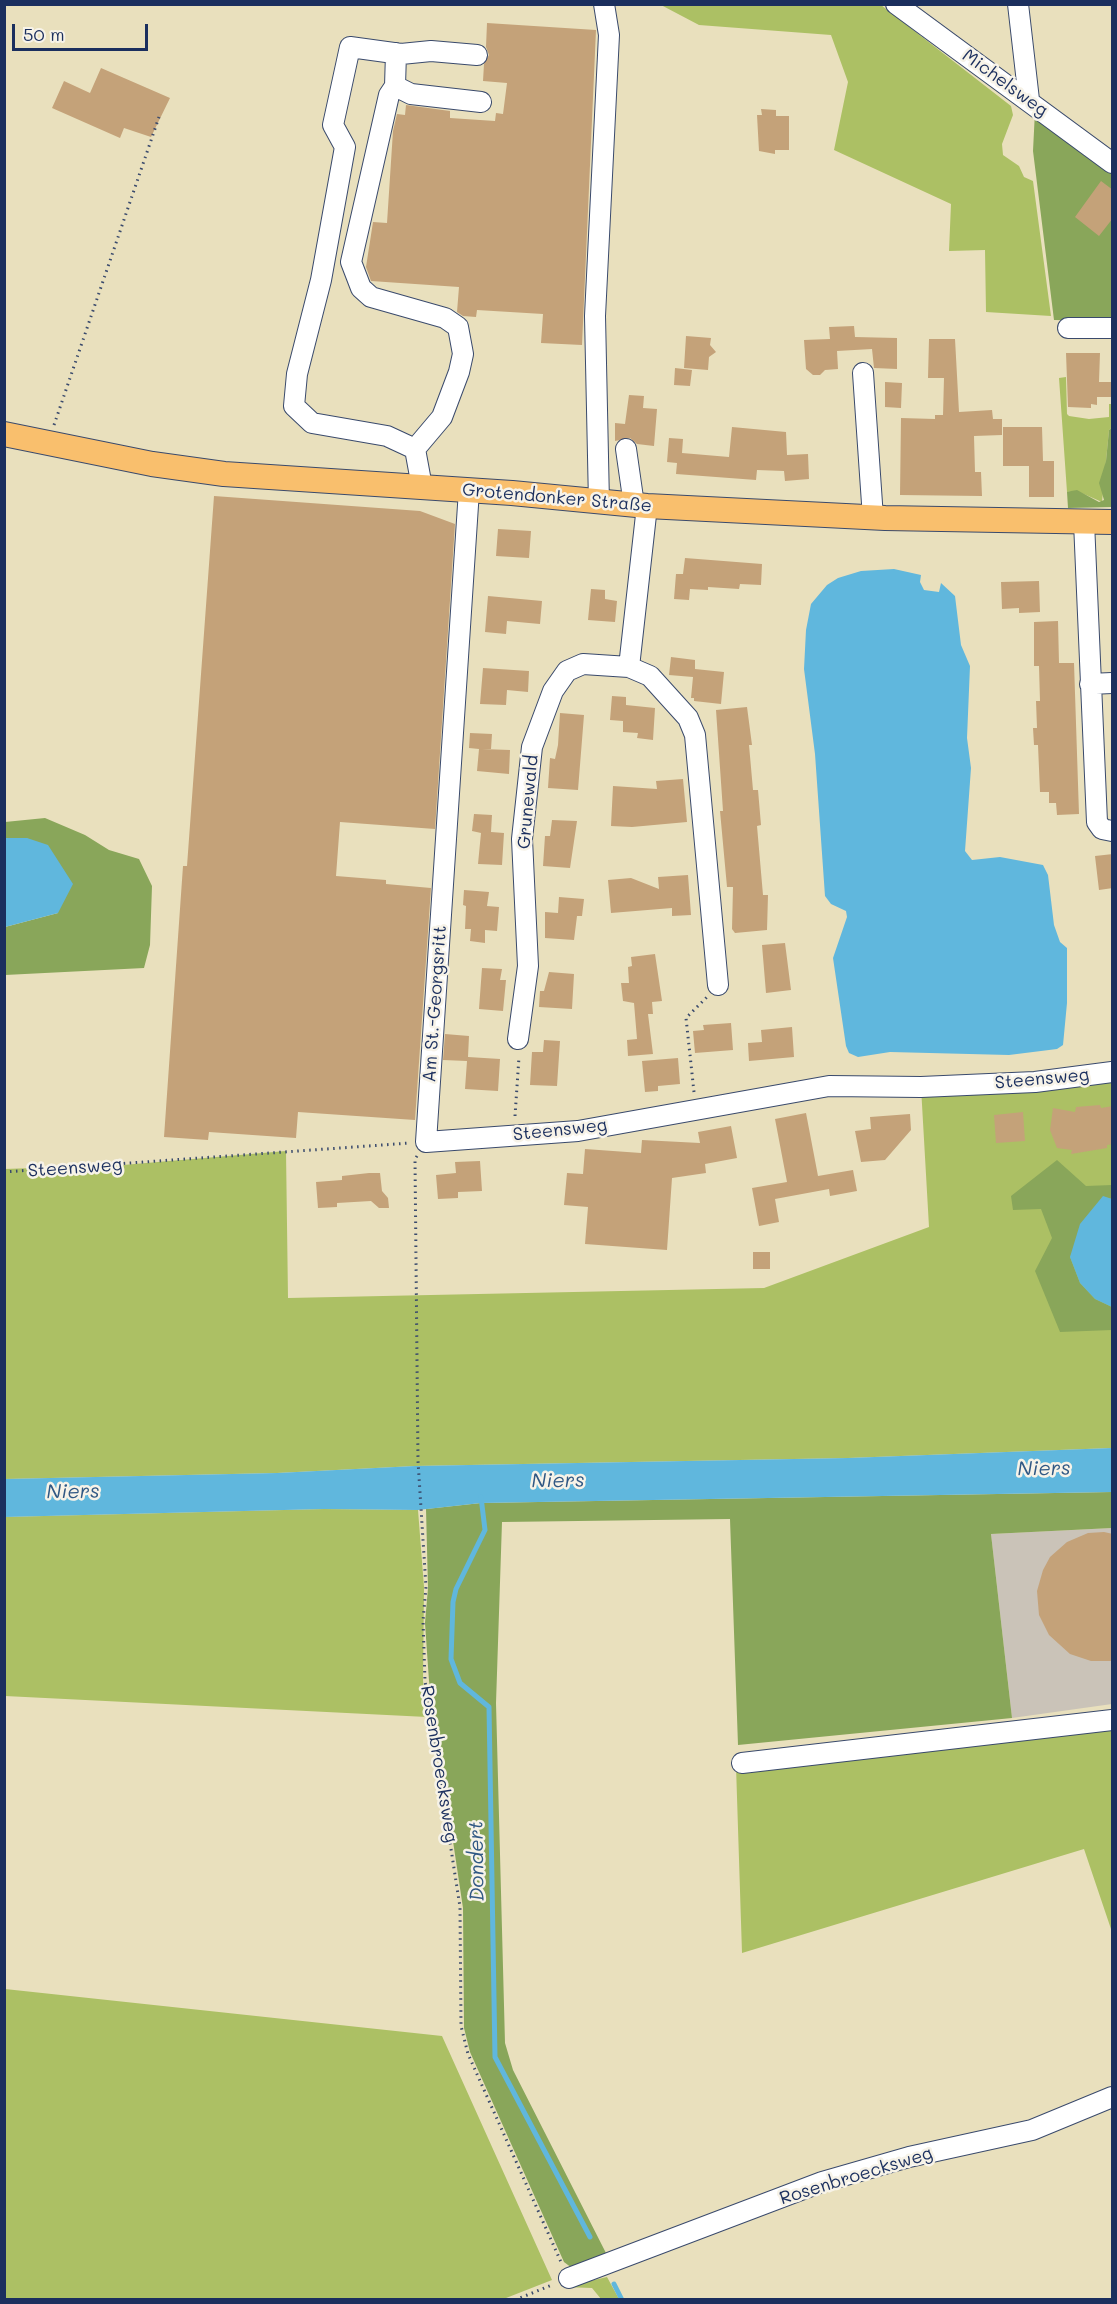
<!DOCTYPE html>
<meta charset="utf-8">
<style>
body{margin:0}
#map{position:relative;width:1117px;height:2304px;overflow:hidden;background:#e9e0bd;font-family:Mali,sans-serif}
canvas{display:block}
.frame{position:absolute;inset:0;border:6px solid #1b2f5e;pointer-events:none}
.scale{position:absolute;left:12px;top:24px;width:136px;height:27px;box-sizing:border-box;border:3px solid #1b2f5e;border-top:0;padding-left:8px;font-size:18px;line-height:21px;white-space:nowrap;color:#1b2f5e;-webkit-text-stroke:4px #f7f3e8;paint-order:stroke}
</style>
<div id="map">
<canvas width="1117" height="2304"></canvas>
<div class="frame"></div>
<div class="scale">50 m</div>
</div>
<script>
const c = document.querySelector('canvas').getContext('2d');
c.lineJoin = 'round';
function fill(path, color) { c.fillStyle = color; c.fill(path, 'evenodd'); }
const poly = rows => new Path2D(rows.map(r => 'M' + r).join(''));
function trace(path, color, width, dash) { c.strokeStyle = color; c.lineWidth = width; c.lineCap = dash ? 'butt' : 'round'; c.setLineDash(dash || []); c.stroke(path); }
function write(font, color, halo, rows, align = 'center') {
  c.font = font + ' Mali,sans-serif'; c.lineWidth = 5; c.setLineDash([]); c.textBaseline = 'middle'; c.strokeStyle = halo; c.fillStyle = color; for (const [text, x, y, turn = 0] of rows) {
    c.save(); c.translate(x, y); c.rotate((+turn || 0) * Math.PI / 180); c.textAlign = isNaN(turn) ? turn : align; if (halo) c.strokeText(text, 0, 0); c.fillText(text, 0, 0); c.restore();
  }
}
const industrial = poly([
 [1112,1528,1112,1704,1012,1718,991,1534]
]);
const green = poly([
 [661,5,881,5,1011,106,1013,115,1002,144,1003,155,1019,166,1024,177,1033,181,1051,316,986,312,985,250,949,251,951,204,834,150,848,82,831,35,699,25],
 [1066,377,1067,414,1069,416,1089,419,1109,417,1109,404,1112,404,1112,428,1109,430,1102,502,1077,491,1067,492,1059,378],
 [1112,1072,1112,1448,848,1458,415,1466,277,1473,5,1479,4,1169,123,1165,286,1151,288,1298,764,1288,929,1227,921,1087],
 [324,1509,418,1510,424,1587,423,1681,427,1717,5,1696,4,1517],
 [1112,1726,1112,1932,1084,1849,742,1953,736,1766],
 [5,1989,442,2036,552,2280,501,2300,5,2299],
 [607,2277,619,2299,601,2299,592,2288,564,2287]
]);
const forest = poly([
 [1035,111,1112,170,1112,321,1054,320,1033,151],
 [1112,428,1112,507,1068,508,1067,492,1071,491,1077,490,1099,502,1104,500,1099,483,1106,461,1109,430],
 [45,818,85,835,109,850,139,859,152,886,150,945,144,968,5,975,5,927,58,913,27,838,5,838,5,822],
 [1057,1160,1086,1186,1112,1185,1112,1199,1103,1197,1070,1257,1080,1283,1095,1299,1112,1307,1112,1330,1060,1332,1035,1271,1052,1238,1041,1209,1013,1210,1011,1196],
 [1112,1492,1112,1528,991,1534,1012,1718,738,1745,730,1519,502,1522,496,1703,505,2043,513,2070,608,2257,572,2268,564,2262,470,2052,464,2028,463,1908,429,1681,425,1623,428,1588,426,1509,481,1503]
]);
const water = poly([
 [894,569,921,575,920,582,924,590,939,592,941,583,955,596,961,645,970,666,967,738,971,768,965,851,972,860,1000,857,1043,865,1048,875,1054,925,1060,942,1067,948,1067,1003,1063,1045,1057,1049,1009,1055,890,1052,858,1057,849,1053,846,1046,833,958,847,917,846,911,831,904,825,896,815,754,804,669,806,630,811,604,827,585,838,578,861,571],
 [5,838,27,838,48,845,73,884,58,913,5,927],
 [1103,1196,1112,1199,1112,1307,1095,1299,1080,1283,1070,1257,1080,1224],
 [1112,1448,1112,1492,481,1503,418,1510,324,1509,5,1517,5,1479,277,1473,415,1466,848,1458]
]);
const stream = poly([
 [481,1497,485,1530,456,1589,453,1602,451,1659,460,1683,489,1707,495,2057,590,2237],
 [614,2284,622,2300]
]);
const building = poly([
 [487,23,596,30,582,345,541,343,543,314,477,310,476,317,463,316,457,312,459,287,371,281,366,267,373,222,387,223,393,131,397,114,405,115,406,105,450,111,450,118,495,121,496,113,503,114,507,83,483,81,484,64,489,55,486,47],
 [101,68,170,98,151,137,124,128,120,138,52,108,64,81,90,93],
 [761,109,776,110,776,116,789,116,789,150,775,150,775,154,759,151,757,115,762,115],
 [1101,181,1113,190,1113,218,1099,236,1075,217],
 [854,326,855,337,897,338,897,369,874,368,872,349,837,351,838,369,825,370,820,375,813,375,806,369,804,340,830,339,829,327],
 [686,336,711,338,710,345,716,352,709,357,708,370,684,368],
 [929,339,955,339,959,412,992,410,993,419,1002,419,1002,435,974,436,975,472,981,472,982,496,900,495,901,418,935,419,935,415,943,415,944,378,928,378],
 [1066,353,1100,353,1099,382,1113,382,1113,397,1097,397,1097,405,1091,404,1091,408,1068,407],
 [675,368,692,370,690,386,674,385],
 [885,382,902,383,901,408,885,407],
 [629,395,644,396,643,408,657,409,654,446,637,444,630,438,615,441,615,423,625,424],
 [732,427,786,432,787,455,808,454,809,479,785,481,784,471,757,470,756,480,676,474,677,463,667,462,669,438,683,439,682,453,729,457],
 [1003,427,1042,427,1043,461,1054,461,1054,497,1029,497,1029,466,1003,466],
 [214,496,420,511,455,524,435,829,340,822,336,876,386,880,386,884,431,888,415,1120,298,1112,296,1138,209,1132,208,1140,164,1137,183,866,187,866],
 [498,529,531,531,529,558,496,556],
 [685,558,762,564,761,585,740,584,739,589,708,587,708,590,690,589,689,600,674,599,676,574,683,574],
 [1039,581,1040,612,1019,613,1019,608,1002,609,1001,582],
 [591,589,605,590,605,599,617,601,615,622,588,620],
 [488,596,542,601,540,624,507,621,506,634,485,632],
 [1058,621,1059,663,1074,663,1079,814,1057,815,1056,803,1049,803,1049,792,1040,792,1038,745,1034,745,1033,728,1037,728,1036,701,1040,701,1039,666,1034,666,1034,622],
 [671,657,695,660,695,669,724,672,721,704,694,701,694,698,691,698,693,677,669,675],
 [483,668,529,671,528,692,507,690,506,705,480,704],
 [612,696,626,697,626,705,655,708,653,740,637,738,638,733,623,732,623,721,610,720],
 [747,707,752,745,749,745,753,790,758,790,761,825,757,826,763,895,768,895,767,930,735,933,732,929,733,887,727,887,720,811,723,811,716,710],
 [560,713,584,715,578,790,548,788,550,758,555,759,558,745],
 [470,733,492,734,491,749,482,749,510,750,509,774,477,771,479,749,469,748],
 [683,779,687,822,632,827,611,826,613,786,657,789,656,781],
 [474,814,492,815,491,832,504,833,502,865,478,864,481,833,472,831],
 [552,820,577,821,570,868,543,866,545,836,550,836],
 [1113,854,1113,888,1099,890,1095,856],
 [688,875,691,915,672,916,672,908,611,913,608,880,631,878,659,889,658,877],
 [464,890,489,892,487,906,499,907,497,931,485,930,485,943,470,941,471,929,465,929,466,906,463,905],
 [559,897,584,899,582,916,577,916,574,940,545,938,545,912,558,913],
 [785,943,791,990,766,993,762,945],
 [655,954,662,1001,652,1002,653,1014,648,1014,653,1054,628,1056,627,1040,637,1039,634,1003,623,1001,621,983,629,983,628,967,632,966,631,957],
 [482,968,502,969,500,980,506,980,503,1011,479,1009],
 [549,972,574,974,572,1009,539,1007,540,991,544,991],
 [731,1023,733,1050,695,1053,693,1031,704,1030,703,1025],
 [792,1027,794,1057,749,1061,748,1043,762,1042,761,1030],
 [445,1034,469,1036,468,1057,500,1059,498,1091,465,1089,467,1061,443,1060],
 [544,1040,560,1041,557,1086,530,1085,532,1052,543,1052],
 [678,1058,680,1084,658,1086,658,1091,645,1092,642,1061],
 [1100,1105,1101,1108,1113,1106,1113,1144,1107,1145,1107,1148,1071,1154,1072,1150,1057,1148,1050,1130,1053,1108,1075,1112,1076,1107],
 [1023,1112,1025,1141,996,1143,994,1115],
 [806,1113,818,1176,853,1170,857,1191,830,1196,829,1189,775,1199,779,1222,759,1226,752,1188,787,1182,775,1119],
 [910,1114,911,1130,885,1160,861,1162,855,1131,871,1129,870,1117],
 [731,1126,737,1158,705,1164,706,1173,672,1178,667,1250,585,1244,588,1207,564,1205,567,1173,583,1174,585,1149,641,1153,642,1140,700,1143,698,1132],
 [480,1161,482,1191,458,1192,458,1198,438,1199,436,1175,456,1173,455,1162],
 [369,1173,380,1173,382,1191,388,1198,389,1208,379,1208,371,1201,337,1203,337,1207,318,1208,316,1182,342,1180,342,1176],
 [753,1252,770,1252,770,1269,753,1269],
 [1104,1532,1113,1534,1113,1661,1091,1661,1070,1654,1049,1635,1039,1615,1037,1591,1043,1570,1050,1557,1067,1542,1088,1533]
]);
const path = poly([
 [54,425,160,114],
 [694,1092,686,1018,707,997],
 [515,1116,519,1057],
 [417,1156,415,1159,418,1461,426,1587,423,1621,425,1681,460,1907,461,2026,468,2054,561,2262],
 [4,1172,410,1143],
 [515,2300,552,2285]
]);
const minor = poly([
 [896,4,1112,163],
 [1018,4,1029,100],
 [396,53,395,86,411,94,481,102],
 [395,86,389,95,351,262,361,288,371,297,445,318,458,327,463,354,459,372,442,417,415,449],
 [1068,328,1112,328],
 [863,373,873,518],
 [626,449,634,505],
 [422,487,415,449,387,436,312,423,294,406,297,374,321,280,345,147,333,125,350,47,401,54,431,51,477,55],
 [469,490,426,1142,578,1131,829,1086,921,1087,1035,1082,1112,1072],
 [599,503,595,316,609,35,604,4],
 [1084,522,1097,822,1102,829,1112,831],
 [629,667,650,676,688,718,695,735,718,985],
 [1090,684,1112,683],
 [518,1039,528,966,522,839,532,747,553,691,567,671,583,664,629,667,647,506],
 [742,1763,1112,1720],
 [569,2278,822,2182,909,2157,1032,2130,1112,2097]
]);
const major = poly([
 [4,434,152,464,224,474,512,493,647,506,885,518,1112,522]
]);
const streetNames = [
 ["Michelsweg",1005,83,36],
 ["Grotendonker Straße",557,498,5],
 ["Grunewald",528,802,-85],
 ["Am St.-Georgsritt",435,1004,-86],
 ["Steensweg",1042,1079,-5],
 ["Steensweg",560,1130,-6],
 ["Steensweg",75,1168,-4],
 ["Rosenbroecksweg",439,1764,81],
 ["Rosenbroecksweg",856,2176,-17]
];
const waterNames = [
 ["Niers",1044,1469,-1],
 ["Niers",558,1481,-1],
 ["Niers",73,1492,-1],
 ["Dondert",477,1861,-91]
];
fill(industrial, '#cac3b8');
fill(green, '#acc064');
fill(forest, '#89a65a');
fill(water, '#60b7dd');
trace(stream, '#60b7dd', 5);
fill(building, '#c4a279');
trace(minor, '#3a4a6c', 22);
trace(major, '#3a4a6c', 26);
trace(path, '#3a4a6c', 3, [1.5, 4.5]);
trace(minor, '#fff', 20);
trace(major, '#f9bf6d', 24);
write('18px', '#1b2f5e', '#f7f3e8', streetNames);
write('italic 20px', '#305884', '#f7f3e8', waterNames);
</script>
